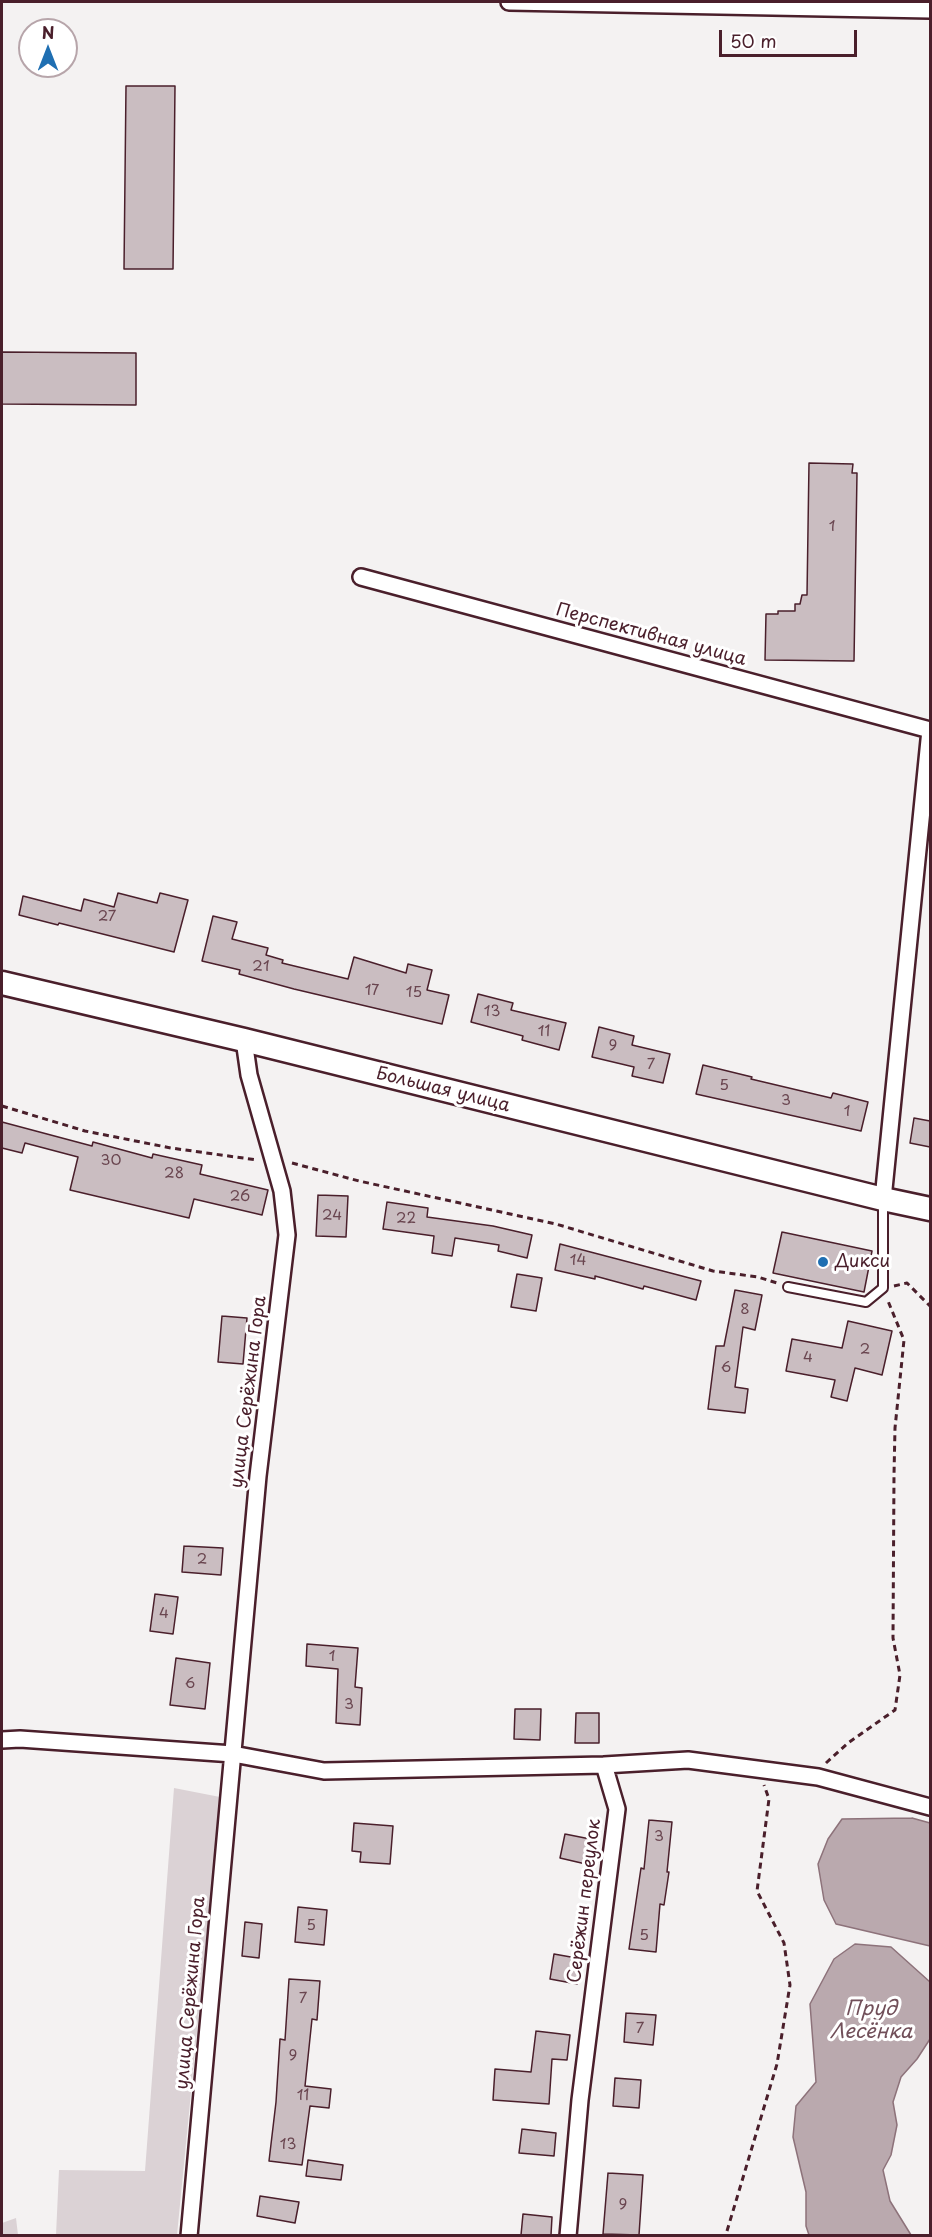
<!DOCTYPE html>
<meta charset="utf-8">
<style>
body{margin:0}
#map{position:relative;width:932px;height:2237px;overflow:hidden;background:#f4f2f2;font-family:"Playpen Sans",sans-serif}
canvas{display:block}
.frame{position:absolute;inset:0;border:3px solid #4a1f2b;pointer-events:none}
.north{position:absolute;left:18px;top:18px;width:60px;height:60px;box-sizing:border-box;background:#fff;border:2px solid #b7a5aa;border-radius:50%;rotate:0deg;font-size:16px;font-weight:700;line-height:24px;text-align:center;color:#4a1f2b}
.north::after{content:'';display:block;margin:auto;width:21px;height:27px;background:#1f6fb2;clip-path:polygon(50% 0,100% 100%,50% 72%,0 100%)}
.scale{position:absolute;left:719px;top:30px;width:138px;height:27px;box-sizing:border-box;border:3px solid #4a1f2b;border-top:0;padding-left:8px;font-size:18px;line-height:21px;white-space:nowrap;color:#4a1f2b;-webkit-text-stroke:4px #fff;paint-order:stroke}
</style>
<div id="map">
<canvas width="932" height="2237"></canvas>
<div class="frame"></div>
<div class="north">N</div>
<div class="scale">50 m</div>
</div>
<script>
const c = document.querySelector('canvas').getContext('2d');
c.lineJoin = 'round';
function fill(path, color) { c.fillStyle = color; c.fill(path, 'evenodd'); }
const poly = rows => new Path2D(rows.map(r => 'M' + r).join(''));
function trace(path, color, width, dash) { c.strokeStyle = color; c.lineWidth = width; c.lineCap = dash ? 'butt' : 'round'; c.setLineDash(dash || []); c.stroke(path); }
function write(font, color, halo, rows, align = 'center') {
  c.font = font + ' "Playpen Sans",sans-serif'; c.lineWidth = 6; c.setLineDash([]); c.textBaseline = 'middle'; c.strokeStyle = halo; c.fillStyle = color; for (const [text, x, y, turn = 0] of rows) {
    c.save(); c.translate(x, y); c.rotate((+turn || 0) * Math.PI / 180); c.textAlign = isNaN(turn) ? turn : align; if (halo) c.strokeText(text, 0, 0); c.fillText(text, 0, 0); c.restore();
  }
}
const green = poly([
 [174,1788,220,1797,177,2235,56,2235,59,2170,145,2171],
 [16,2218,18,2235,2,2235,2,2223]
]);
const water = poly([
 [912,1818,930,1823,930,1946,836,1924,824,1900,818,1864,828,1839,842,1819,912,1818],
 [855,1944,891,1947,930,1982,930,2039,917,2059,901,2077,893,2102,897,2125,891,2155,883,2170,890,2201,911,2235,809,2235,806,2226,806,2192,793,2137,796,2106,816,2082,810,2004,834,1959,855,1944]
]);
const building = poly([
 [126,86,175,86,173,269,124,269,126,86],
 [2,352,136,353,136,405,2,404,2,352],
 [809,463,853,464,852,473,857,473,854,661,765,660,766,614,778,614,778,611,795,611,795,604,800,604,802,595,807,595,809,463],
 [118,893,157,903,160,893,188,900,174,952,59,923,58,925,19,915,23,896,81,911,84,899,114,907,118,893],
 [213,916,237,922,232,939,268,948,266,955,283,960,282,963,348,979,354,957,406,973,408,964,432,970,427,990,449,995,442,1024,294,989,239,974,240,970,202,961,213,916],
 [478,994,513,1003,511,1010,566,1023,559,1050,522,1040,523,1036,471,1022,478,994],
 [599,1027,634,1036,632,1045,670,1054,663,1083,632,1076,634,1067,592,1057,599,1027],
 [703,1065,752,1077,751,1079,831,1098,833,1093,868,1102,861,1131,696,1094,703,1065],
 [914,1118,930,1121,930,1147,910,1143,914,1118],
 [2,1122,92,1146,93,1142,152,1158,153,1154,202,1165,200,1174,268,1190,262,1215,194,1199,189,1218,70,1190,78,1157,25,1143,22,1153,2,1148,2,1122],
 [318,1195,348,1196,346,1237,316,1236,318,1195],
 [387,1202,428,1208,427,1217,493,1226,532,1235,527,1258,498,1251,499,1245,455,1238,452,1256,432,1253,434,1236,383,1229,387,1202],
 [782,1232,872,1251,864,1292,773,1273,782,1232],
 [560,1244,701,1281,696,1300,644,1286,643,1289,595,1276,595,1279,555,1270,560,1244],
 [517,1274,542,1278,536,1311,511,1307,517,1274],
 [735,1290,762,1295,755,1330,743,1327,735,1387,748,1389,745,1413,708,1409,716,1346,724,1346,735,1290],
 [222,1316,247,1318,243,1364,218,1362,222,1316],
 [848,1321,892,1331,882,1375,855,1368,847,1401,831,1397,835,1380,786,1371,792,1339,842,1348,848,1321],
 [184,1546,223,1548,221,1575,182,1572,184,1546],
 [155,1594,178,1597,173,1634,150,1631,155,1594],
 [307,1644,358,1648,355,1687,362,1688,360,1725,336,1723,338,1669,306,1666,307,1644],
 [176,1658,210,1663,205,1709,170,1705,176,1658],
 [515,1709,541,1709,540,1740,514,1739,515,1709],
 [576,1713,599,1713,599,1743,575,1743,576,1713],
 [649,1820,672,1822,667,1872,669,1872,664,1905,660,1904,656,1952,629,1949,641,1868,644,1869,649,1820],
 [354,1823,393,1826,390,1864,360,1862,361,1852,352,1851,354,1823],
 [565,1834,595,1840,590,1865,560,1858,565,1834],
 [298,1907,327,1910,324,1945,295,1942,298,1907],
 [245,1922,262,1924,259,1958,242,1956,245,1922],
 [554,1954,582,1959,577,1984,550,1979,554,1954],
 [289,1979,320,1981,317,2020,312,2019,305,2086,331,2089,329,2108,310,2106,302,2165,269,2161,276,2102,280,2039,285,2040,289,1979],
 [626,2013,656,2015,653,2045,624,2042,626,2013],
 [536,2031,570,2035,567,2060,552,2059,549,2104,493,2100,495,2069,531,2072,536,2031],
 [615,2078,641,2080,639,2108,613,2106,615,2078],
 [522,2129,556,2133,554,2156,519,2153,522,2129],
 [308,2160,343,2165,341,2180,306,2176,308,2160],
 [608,2173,643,2175,639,2235,603,2234,608,2173],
 [260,2196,299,2202,295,2223,257,2216,260,2196],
 [523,2214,552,2217,551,2235,521,2235,523,2214]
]);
const path = poly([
 [2,1106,85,1131,171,1148,257,1160],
 [292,1163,359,1181,556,1224,713,1271,758,1277,777,1283],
 [894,1286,907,1283,930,1306],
 [826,1763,848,1743,895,1710,900,1675,893,1638,894,1475,895,1428,904,1340,888,1301],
 [727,2231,777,2064,790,1985,784,1943,757,1891,769,1799,764,1785]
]);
const lane = poly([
 [788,1287,866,1302,883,1288,883,1202]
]);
const street = poly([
 [509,2,930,10],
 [361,577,930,730],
 [883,1199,930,730],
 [2,1740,20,1739,233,1754,324,1771,604,1765,617,1809,580,2100,568,2236],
 [604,1765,688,1760,818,1777,930,1807],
 [189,2236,258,1476,287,1235,282,1191,249,1075,244,1040]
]);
const secondary = poly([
 [2,983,244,1040,883,1199,930,1209]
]);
const markers = [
 [823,1262,6,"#1f6fb2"]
];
const numberNames = [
 ["1",832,527],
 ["27",107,917],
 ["21",261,967],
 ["17",372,991],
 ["15",414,993],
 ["13",492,1012],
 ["11",544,1032],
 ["9",613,1046],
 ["7",651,1065],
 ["5",724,1086],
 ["3",786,1101],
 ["1",847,1112],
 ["30",111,1161],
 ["28",174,1174],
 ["26",240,1197],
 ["24",332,1216],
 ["22",406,1219],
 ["14",578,1261],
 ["8",745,1310],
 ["2",865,1350],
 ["4",808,1358],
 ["6",726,1368],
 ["2",202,1560],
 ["4",164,1614],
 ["1",332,1657],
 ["6",190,1684],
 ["3",349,1705],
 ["3",659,1837],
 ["5",311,1926],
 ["5",644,1936],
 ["7",303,1999],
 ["7",640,2029],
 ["9",293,2056],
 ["11",303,2096],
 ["13",288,2145],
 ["9",623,2205]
];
const streetNames = [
 ["Перспективная улица",651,635,15],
 ["Большая улица",443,1090,14],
 ["улица Серёжина Гора",249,1392,-83],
 ["Серёжин переулок",585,1901,-83],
 ["улица Серёжина Гора",191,1993,-85]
];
const poiNames = [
 ["Дикси",835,1262]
];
const waterNames = [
 ["Пруд",871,2009],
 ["Лесёнка",871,2032]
];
fill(green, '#dbd2d5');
fill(water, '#baa9ae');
trace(water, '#8d727a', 1.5);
fill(building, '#cabdc1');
trace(building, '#4a1f2b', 1.5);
trace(lane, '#4a1f2b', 12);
trace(street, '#4a1f2b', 20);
trace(secondary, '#4a1f2b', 27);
trace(path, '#4a1f2b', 3, [6, 4.5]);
trace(lane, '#fff', 8);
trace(street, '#fff', 15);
trace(secondary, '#fff', 22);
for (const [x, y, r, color] of markers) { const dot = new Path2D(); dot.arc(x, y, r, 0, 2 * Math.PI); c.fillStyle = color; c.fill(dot); trace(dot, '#fff', 2); }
write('15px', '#6a4650', null, numberNames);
write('18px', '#4a1f2b', '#fff', streetNames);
write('18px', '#4a1f2b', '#fff', poiNames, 'left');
write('italic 20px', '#714f59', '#fff', waterNames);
</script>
